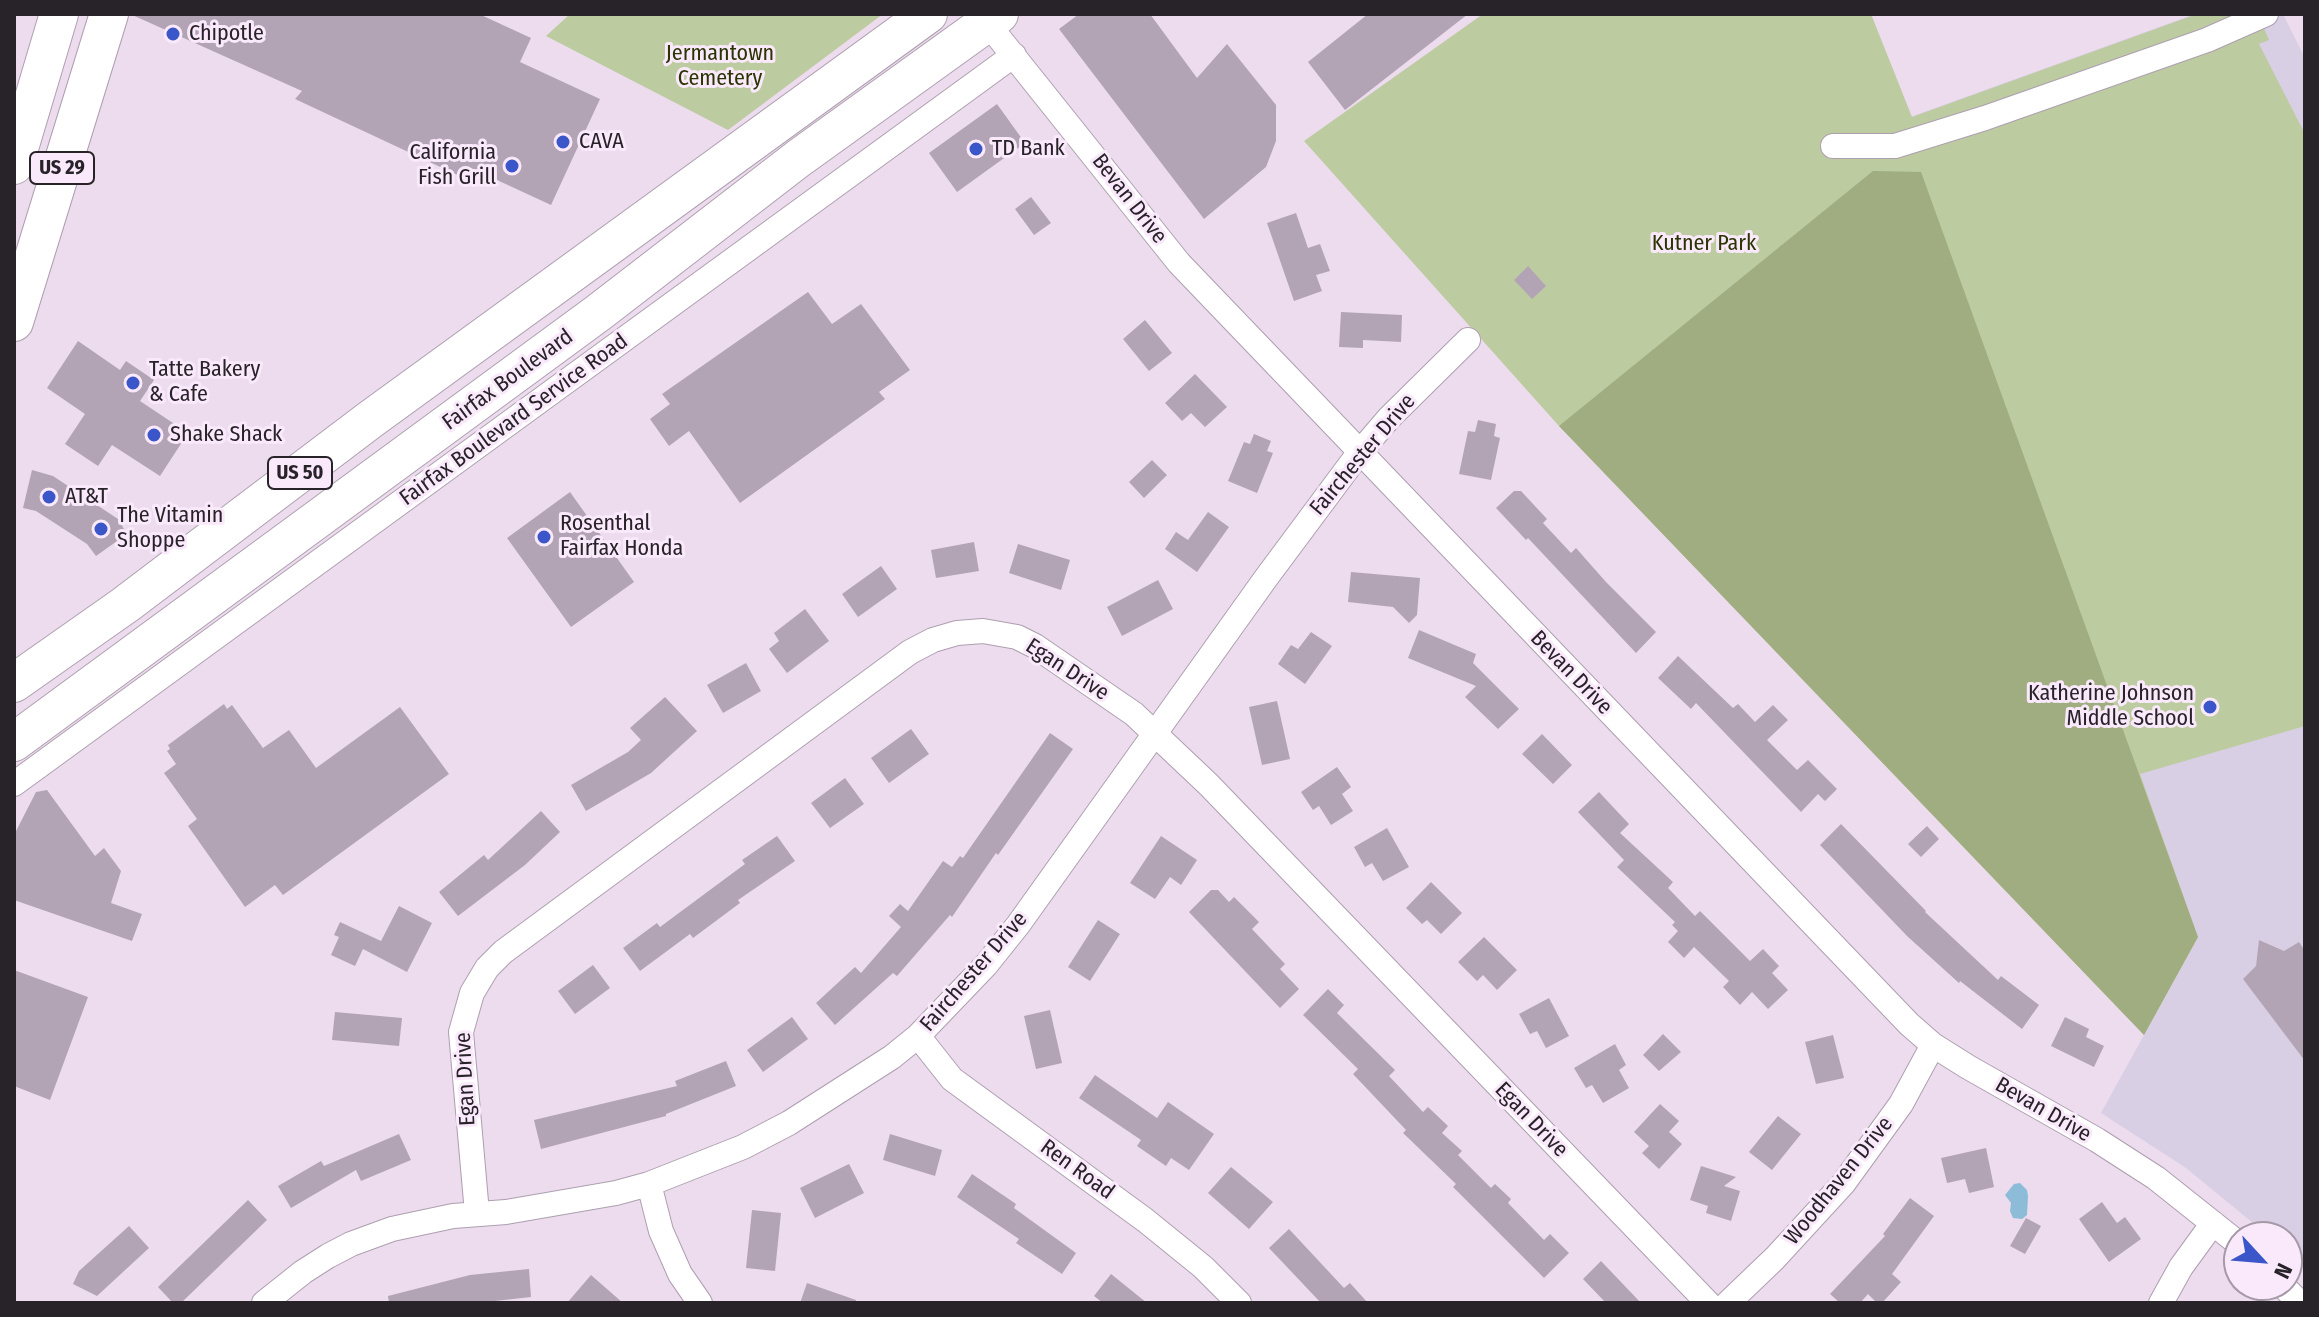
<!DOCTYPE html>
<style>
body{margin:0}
#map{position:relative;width:2319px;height:1317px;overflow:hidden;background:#ecdcee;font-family:"Fira Sans Condensed",sans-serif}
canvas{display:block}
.frame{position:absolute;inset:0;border:16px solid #282229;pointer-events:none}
.north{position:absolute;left:2223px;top:1221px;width:80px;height:80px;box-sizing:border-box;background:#f9e9fb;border:2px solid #a599a7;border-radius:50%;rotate:116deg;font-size:22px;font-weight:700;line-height:32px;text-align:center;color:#282229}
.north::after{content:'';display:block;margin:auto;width:28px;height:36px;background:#3b56c8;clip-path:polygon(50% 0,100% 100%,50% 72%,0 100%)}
</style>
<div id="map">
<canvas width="2319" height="1317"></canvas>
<div class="frame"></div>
<div class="north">N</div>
</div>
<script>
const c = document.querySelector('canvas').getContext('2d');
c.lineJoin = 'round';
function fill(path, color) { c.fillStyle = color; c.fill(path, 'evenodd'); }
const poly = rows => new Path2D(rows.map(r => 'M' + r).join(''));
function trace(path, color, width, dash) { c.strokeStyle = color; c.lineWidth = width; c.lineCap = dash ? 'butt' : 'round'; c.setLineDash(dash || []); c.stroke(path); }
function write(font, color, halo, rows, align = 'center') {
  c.font = font + ' "Fira Sans Condensed",sans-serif'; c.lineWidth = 6; c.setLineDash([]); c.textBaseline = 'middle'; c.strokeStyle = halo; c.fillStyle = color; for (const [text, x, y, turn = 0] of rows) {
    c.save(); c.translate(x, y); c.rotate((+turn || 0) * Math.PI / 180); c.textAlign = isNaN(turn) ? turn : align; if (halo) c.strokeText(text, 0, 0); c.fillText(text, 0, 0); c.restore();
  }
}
const education = poly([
 [2195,14,2283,14,2305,58,2305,1271,2287,1253,2287,1237,2270,1237,2186,1168,2101,1113,2198,937,1902,120]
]);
const green = poly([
 [570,14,883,14,728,130,546,36],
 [1483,14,1871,14,1912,117,2197,14,2258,14,2269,40,2259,44,2305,134,2305,726,2140,774,2198,937,2144,1035,1559,426,1304,141]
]);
const forest = poly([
 [1873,171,1921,172,2198,937,2144,1035,1559,426]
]);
const water = poly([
 [2020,1183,2027,1190,2028,1196,2027,1215,2022,1219,2013,1218,2010,1211,2011,1203,2005,1195,2014,1184]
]);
const building = poly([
 [130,14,479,14,531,38,520,62,600,99,551,205,471,168,466,179,295,99,302,91],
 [1079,14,1150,14,1197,78,1227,44,1276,105,1276,141,1266,167,1204,219,1059,29],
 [1368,14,1468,14,1345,110,1308,62],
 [997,104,1025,143,957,192,929,153],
 [1031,197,1051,223,1034,235,1015,209],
 [1296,213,1308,248,1320,244,1330,271,1316,275,1322,291,1294,301,1267,223],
 [1528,266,1546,286,1532,299,1514,280],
 [808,292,832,324,861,304,910,370,879,392,885,399,740,503,689,431,669,446,650,419,670,404,662,394],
 [1341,312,1402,315,1401,342,1363,340,1363,348,1339,347],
 [1145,320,1172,353,1149,371,1123,339],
 [78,341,120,370,126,361,154,380,140,401,188,433,160,476,112,445,98,466,65,444,85,414,47,388],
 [1195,374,1227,407,1205,427,1191,413,1182,421,1165,403],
 [1478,420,1496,424,1494,436,1500,438,1491,480,1459,474,1468,431,1475,432],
 [1254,434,1271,441,1267,451,1273,453,1257,493,1228,481,1244,442,1250,444],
 [1152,460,1167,475,1144,498,1129,482],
 [32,470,53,476,118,519,127,534,96,556,87,544,36,511,23,508],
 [1514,491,1521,491,1547,519,1543,523,1571,553,1576,548,1606,582,1656,632,1636,653,1528,538,1526,540,1496,508],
 [570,492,634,582,571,627,507,538],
 [1208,512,1229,527,1197,572,1165,549,1176,532,1188,540],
 [974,542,979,571,936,578,931,550],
 [1018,544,1070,560,1061,590,1009,573],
 [881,566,897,589,858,617,842,594],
 [1351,572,1420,578,1417,615,1409,623,1393,607,1348,602],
 [1158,580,1173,609,1122,636,1107,607],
 [805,609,829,641,787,673,769,649,779,641,774,633],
 [1419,630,1476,654,1473,663,1519,709,1498,729,1465,697,1476,686,1408,658],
 [1311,632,1332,646,1305,684,1278,664,1291,645,1298,649],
 [1678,656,1733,708,1738,704,1755,722,1773,705,1788,720,1767,740,1797,770,1808,760,1837,789,1825,801,1818,794,1801,812,1696,703,1691,709,1658,678],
 [746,663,761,691,723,713,707,685],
 [665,697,697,731,651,773,586,811,571,785,628,752,641,740,630,728],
 [1277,701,1290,759,1262,765,1249,707],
 [224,704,227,709,232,705,263,748,289,730,316,768,400,707,449,774,283,895,275,885,245,907,188,826,197,819,164,773,176,764,167,751,170,749,168,745],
 [911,729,929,754,889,783,871,758],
 [1050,733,1073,749,998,855,996,853,952,917,950,915,897,976,893,973,835,1025,816,1003,855,967,861,973,901,927,889,916,900,904,908,911,943,861,952,867,960,856,963,858],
 [1542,734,1572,765,1553,784,1522,754],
 [1337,767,1351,787,1342,794,1353,811,1331,825,1319,806,1313,810,1301,792],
 [845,778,864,804,830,828,811,803],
 [47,790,95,856,104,848,121,871,111,903,142,914,132,941,14,900,14,835,36,792],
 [1599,792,1629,824,1620,833,1673,882,1668,888,1695,916,1700,911,1750,961,1763,949,1779,966,1772,973,1788,990,1768,1009,1752,992,1740,1005,1723,987,1729,981,1694,947,1684,958,1668,942,1678,931,1672,925,1675,922,1617,867,1624,860,1578,812],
 [541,811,560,832,525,865,458,916,439,892,484,855,488,860],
 [1841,824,1926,911,1925,912,1998,980,2001,976,2039,1005,2022,1029,1960,981,1959,983,1907,936,1820,845],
 [1927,826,1939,839,1921,857,1908,844],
 [1387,828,1409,867,1383,881,1372,863,1365,867,1354,847],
 [777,836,795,861,738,900,740,903,693,938,690,934,640,971,623,948,657,923,660,927,745,864,742,860],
 [1161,836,1197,860,1181,885,1170,877,1155,899,1130,883],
 [1431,882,1462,913,1441,934,1427,920,1422,924,1406,908],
 [1211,890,1218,890,1229,902,1234,897,1259,922,1252,929,1285,964,1280,969,1299,989,1280,1008,1189,912],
 [399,906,432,923,407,972,363,949,355,966,331,955,339,937,334,935,340,922,381,941],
 [1098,920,1120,934,1090,981,1068,967],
 [1484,937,1517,970,1497,990,1483,975,1477,981,1458,962],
 [2259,940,2284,951,2299,942,2305,951,2305,1061,2243,979,2256,966],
 [593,965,610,988,575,1014,558,991],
 [14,970,88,997,50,1100,14,1086],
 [1328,989,1344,1005,1337,1013,1395,1070,1389,1076,1423,1112,1428,1107,1448,1126,1442,1133,1462,1151,1458,1155,1491,1188,1495,1184,1511,1199,1508,1203,1544,1240,1550,1234,1569,1253,1544,1278,1453,1187,1456,1184,1403,1133,1406,1130,1353,1074,1358,1069,1303,1015],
 [1549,998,1569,1036,1546,1048,1537,1031,1530,1034,1519,1014],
 [1050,1010,1062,1063,1036,1069,1024,1016],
 [335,1012,402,1018,399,1046,332,1040],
 [792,1017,808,1039,763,1072,747,1050],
 [2065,1017,2089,1029,2086,1037,2104,1046,2094,1067,2051,1046],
 [1663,1034,1681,1052,1659,1071,1643,1055],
 [1833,1035,1844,1078,1816,1084,1805,1042],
 [1615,1044,1626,1065,1619,1070,1629,1088,1603,1103,1592,1085,1586,1088,1574,1068],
 [726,1061,736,1086,666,1114,666,1116,541,1149,534,1120,677,1086,675,1081],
 [1095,1075,1157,1118,1168,1102,1214,1134,1189,1170,1171,1158,1166,1166,1137,1146,1141,1140,1079,1098],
 [1660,1104,1679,1121,1669,1132,1682,1144,1659,1169,1642,1153,1649,1146,1634,1132],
 [1778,1116,1801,1134,1772,1170,1749,1152],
 [399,1134,411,1160,361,1181,356,1170,291,1208,278,1186,321,1161,324,1166],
 [890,1134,942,1150,935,1176,883,1160],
 [1986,1148,1994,1187,1969,1193,1965,1179,1947,1183,1941,1158],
 [849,1164,864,1193,815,1218,800,1188],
 [1701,1166,1736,1177,1724,1186,1740,1191,1731,1221,1706,1213,1708,1206,1690,1200],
 [1231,1167,1273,1202,1249,1229,1208,1193],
 [972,1174,1016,1204,1014,1208,1076,1253,1062,1274,1016,1243,1019,1239,957,1197],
 [1910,1198,1934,1216,1892,1274,1901,1282,1882,1303,1877,1303,1868,1294,1860,1303,1840,1303,1830,1294,1885,1236,1883,1234],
 [248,1200,267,1220,181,1303,173,1303,158,1287],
 [2102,1202,2117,1223,2125,1217,2141,1239,2109,1262,2079,1219],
 [752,1210,781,1213,775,1271,746,1268],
 [2026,1218,2041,1226,2025,1254,2010,1246],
 [129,1226,149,1248,97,1296,73,1284,79,1271],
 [1289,1229,1344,1288,1350,1283,1368,1303,1321,1303,1269,1248],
 [1601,1261,1641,1303,1606,1303,1583,1279],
 [529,1269,531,1297,477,1303,389,1303,388,1296,470,1275],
 [1111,1274,1147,1303,1103,1303,1094,1296],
 [591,1275,623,1303,567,1303],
 [807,1283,856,1300,856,1303,800,1303]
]);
const street = poly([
 [980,14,1179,263,1909,1024,1933,1045,1968,1067,2097,1140,2156,1178,2239,1244],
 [1833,146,1895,146,1985,118,2207,40,2266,14],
 [14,784,1014,55],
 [918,1036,952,1079,1145,1220,1203,1267,1239,1303],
 [649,1184,661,1231,680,1274,700,1303],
 [477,1213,461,1032,472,993,487,968,503,952,910,652,933,640,957,633,983,631,1017,637,1035,646,1134,714,1209,785,1708,1303],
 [2282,1285,2300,1303],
 [264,1303,303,1272,328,1256,351,1244,392,1229,453,1216,506,1212,616,1193,649,1184,743,1147,789,1123,892,1057,918,1036,986,965,1018,925,1266,578,1359,453,1389,418,1468,340],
 [1728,1303,1775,1258,1843,1184,1901,1104,1933,1045],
 [2161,1303,2181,1267,2213,1223]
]);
const primary = poly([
 [14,165,59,14],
 [14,322,109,14],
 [14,683,125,605,371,419,928,14],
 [14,742,598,313,799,158,999,14]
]);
const markers = [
 [173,34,8,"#3b56c8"],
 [563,142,8,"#3b56c8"],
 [976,149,8,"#3b56c8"],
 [512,166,8,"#3b56c8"],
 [133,383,8,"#3b56c8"],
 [154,435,8,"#3b56c8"],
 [49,497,8,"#3b56c8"],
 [101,529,8,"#3b56c8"],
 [544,537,8,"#3b56c8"],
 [2210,707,8,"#3b56c8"]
];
const shields = [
 [62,168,64],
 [300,473,64]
];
const shieldNames = [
 ["US 29",62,168],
 ["US 50",300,473]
];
const poiNames = [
 ["Chipotle",189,34],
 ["CAVA",579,142],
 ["TD Bank",992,149],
 ["California",496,153,"right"],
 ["Fish Grill",496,178,"right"],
 ["Tatte Bakery",149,370],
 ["& Cafe",149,395],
 ["Shake Shack",170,435],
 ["AT&T",65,497],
 ["The Vitamin",117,516],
 ["Shoppe",117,541],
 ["Rosenthal",560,524],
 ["Fairfax Honda",560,549],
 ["Katherine Johnson",2194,694,"right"],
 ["Middle School",2194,719,"right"]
];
const parkNames = [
 ["Jermantown",720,54],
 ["Cemetery",720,79],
 ["Kutner Park",1704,244]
];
const streetNames = [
 ["Bevan Drive",1129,199,52],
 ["Fairfax Boulevard",508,380,-36],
 ["Fairfax Boulevard Service Road",514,420,-36],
 ["Fairchester Drive",1363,455,-50],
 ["Egan Drive",1067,670,33],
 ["Bevan Drive",1571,673,46],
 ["Fairchester Drive",974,972,-49],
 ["Egan Drive",466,1079,-93],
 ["Bevan Drive",2043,1110,30],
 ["Egan Drive",1531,1120,46],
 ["Ren Road",1077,1170,36],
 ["Woodhaven Drive",1839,1181,-51]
];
fill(education, '#d9cfe4');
fill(green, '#bdcba1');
fill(forest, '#9fad80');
fill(water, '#8cbcd7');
fill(building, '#b3a4b5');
trace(street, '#ae9fb0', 26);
trace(primary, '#ae9fb0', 40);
trace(street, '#fff', 24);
trace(primary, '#fff', 38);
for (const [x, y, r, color] of markers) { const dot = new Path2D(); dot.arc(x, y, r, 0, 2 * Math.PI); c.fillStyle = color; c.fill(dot); trace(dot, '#f9e9fb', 3); }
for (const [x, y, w] of shields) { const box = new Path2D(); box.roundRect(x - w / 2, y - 16, w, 32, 6); c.fillStyle = '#f9e9fb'; c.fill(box); trace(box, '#282229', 2); }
write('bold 20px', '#282229', null, shieldNames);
write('22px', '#282229', '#f9e9fb', poiNames, 'left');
write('22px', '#293400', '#f9e9fb', parkNames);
write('22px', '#282229', '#f9e9fb', streetNames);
</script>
